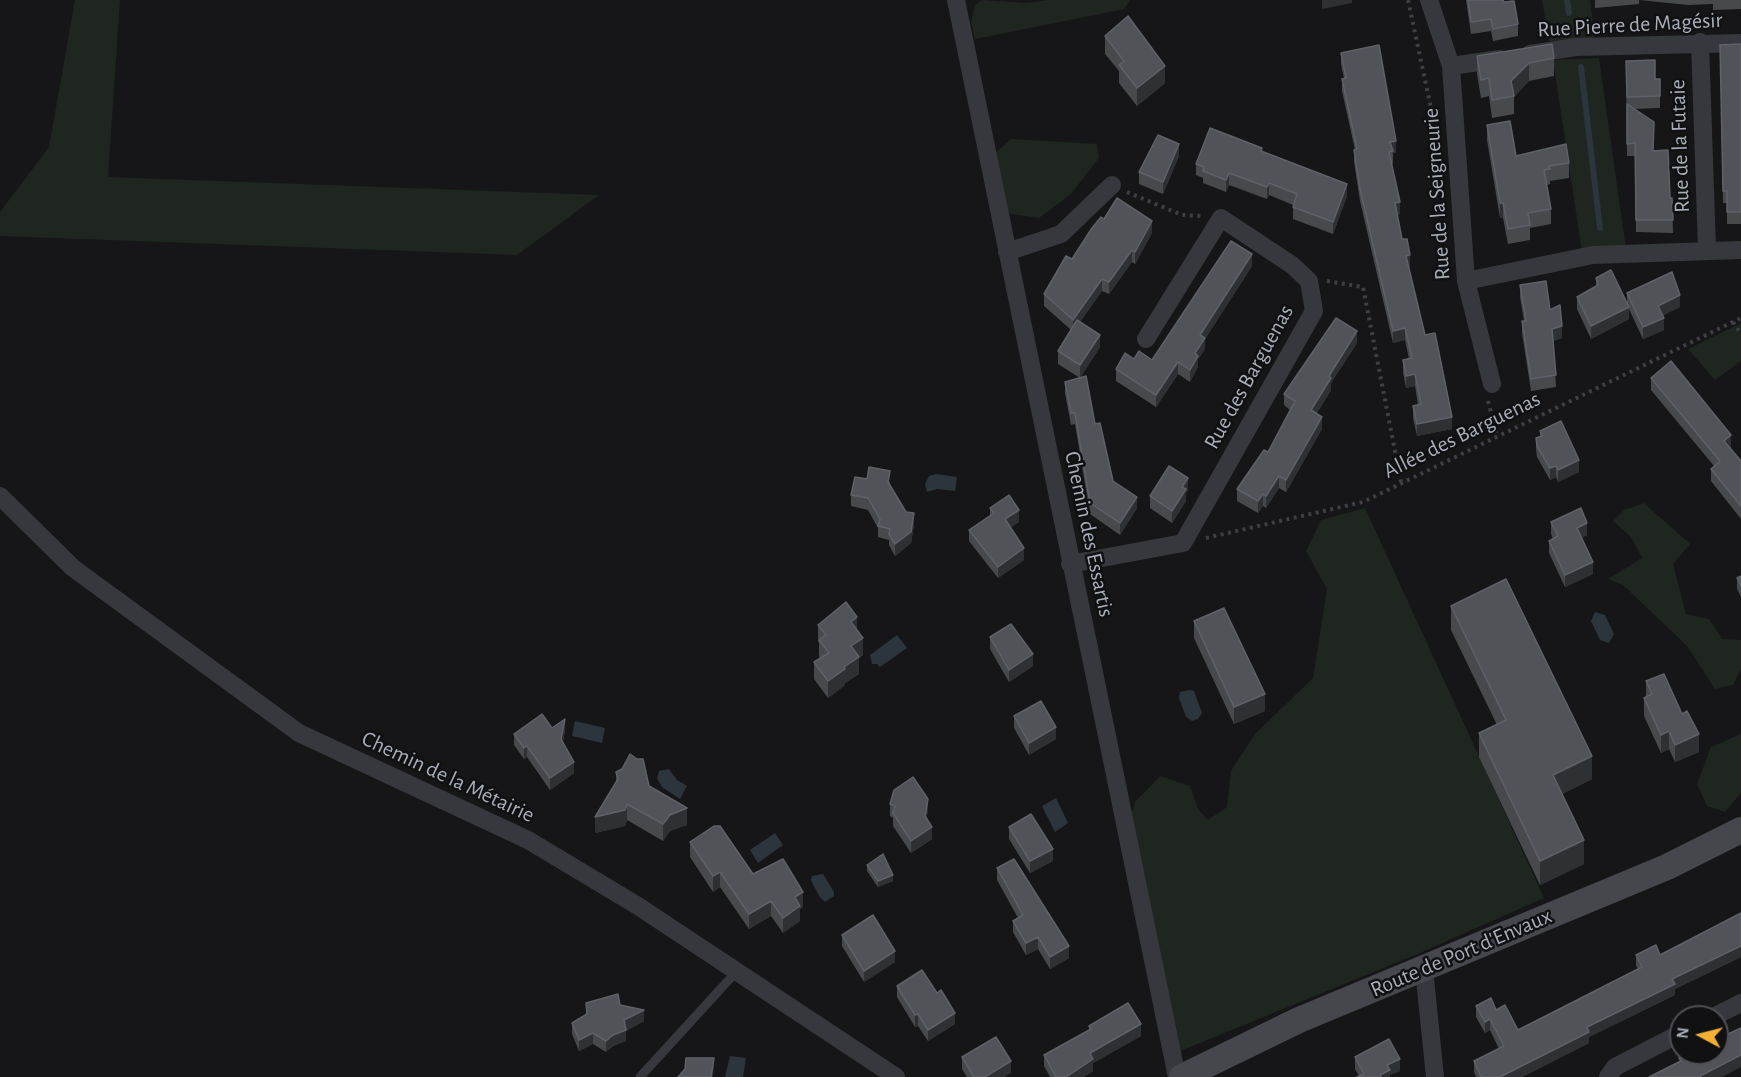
<!DOCTYPE html>
<meta charset="utf-8">
<style>
body{margin:0}
#map{position:relative;width:1741px;height:1077px;overflow:hidden;background:#161618;font-family:"Alegreya Sans",sans-serif}
canvas{display:block}
.north{position:absolute;left:1669px;top:1005px;width:60px;height:60px;box-sizing:border-box;background:#111113;border:2px solid #4d4f55;border-radius:50%;rotate:277deg;font-size:16px;font-weight:700;line-height:24px;text-align:center;color:#a8adb8}
.north::after{content:'';display:block;margin:auto;width:21px;height:27px;background:#f2b134;clip-path:polygon(50% 0,100% 100%,50% 72%,0 100%)}
</style>
<div id="map">
<canvas width="1741" height="1077"></canvas>
<div class="north">N</div>
</div>
<script>
const c = document.querySelector('canvas').getContext('2d');
c.lineJoin = 'round';
function fill(path, color) { c.fillStyle = color; c.fill(path, 'evenodd'); }
const poly = rows => new Path2D(rows.map(r => 'M' + r).join(''));
function trace(path, color, width, dash) { c.strokeStyle = color; c.lineWidth = width; c.lineCap = dash ? 'butt' : 'round'; c.setLineDash(dash || []); c.stroke(path); }
function write(font, color, halo, rows, align = 'center') {
  c.font = font + ' "Alegreya Sans",sans-serif'; c.lineWidth = 5; c.setLineDash([]); c.textBaseline = 'middle'; c.strokeStyle = halo; c.fillStyle = color; for (const [text, x, y, turn = 0] of rows) {
    c.save(); c.translate(x, y); c.rotate((+turn || 0) * Math.PI / 180); c.textAlign = isNaN(turn) ? turn : align; if (halo) c.strokeText(text, 0, 0); c.fillText(text, 0, 0); c.restore();
  }
}
const green = poly([
 [75,0,120,0,108,177,599,195,517,255,0,236,0,212,49,147],
 [982,0,1027,3,1048,0,1130,0,1124,9,975,39,971,22,975,5],
 [1542,0,1590,0,1595,40,1549,41],
 [1599,58,1626,249,1582,252,1553,60],
 [1011,139,1097,144,1099,158,1071,194,1039,218,999,212,993,155],
 [1741,323,1741,361,1715,380,1688,349],
 [1644,503,1690,544,1673,564,1686,614,1709,619,1722,639,1741,640,1741,669,1733,685,1715,689,1687,646,1623,585,1608,579,1642,558,1631,537,1613,521,1624,510],
 [1365,508,1544,898,1420,953,1173,1054,1127,830,1135,802,1160,776,1190,786,1198,809,1208,820,1227,807,1231,771,1255,734,1313,678,1327,589,1306,551,1321,520],
 [1741,734,1741,793,1725,812,1707,806,1697,784,1711,747]
]);
const water = poly([
 [936,474,957,477,955,491,937,489,927,492,925,484,929,476],
 [1595,612,1605,615,1614,634,1609,643,1600,640,1591,621],
 [897,635,907,648,880,667,877,664,872,664,870,655],
 [1190,690,1194,691,1202,713,1198,719,1192,721,1186,717,1179,698,1180,692],
 [575,721,605,728,602,743,572,736],
 [669,769,677,780,687,786,680,799,662,787,657,778,659,771],
 [1056,798,1068,823,1055,832,1042,806],
 [775,833,783,845,758,863,750,850],
 [823,874,834,892,834,896,825,902,819,896,811,880,812,876],
 [730,1056,746,1058,743,1077,725,1077]
]);
const stream = poly([
 [1567,0,1569,13],
 [1581,67,1600,228]
]);
const path = poly([
 [1408,0,1435,127],
 [1127,192,1182,215,1202,216],
 [1327,281,1363,287,1401,482],
 [1733,322,1741,334],
 [1488,401,1497,435],
 [1206,538,1363,502,1741,318]
]);
const lane = poly([
 [640,1077,736,972]
]);
const street = poly([
 [956,0,1177,1077],
 [1429,0,1451,66,1466,281,1492,384],
 [1700,42,1707,249],
 [1530,54,1576,47,1741,43],
 [1451,66,1500,59],
 [1007,252,1061,234,1112,185],
 [1466,281,1593,255,1741,250],
 [0,496,73,568,299,733,528,840,638,906,896,1077],
 [1070,564,1183,543,1314,311,1309,281,1292,265,1221,218,1146,339],
 [1424,969,1435,1077],
 [1713,1017,1741,1003],
 [1608,1077,1615,1067,1681,1033]
]);
const secondary = poly([
 [1182,1077,1299,1020,1667,867,1741,830]
]);
const wall = poly([
 [1466,0,1503,0,1504,2,1518,24,1518,36,1493,41,1491,31,1471,34],
 [1595,0,1741,0,1741,9,1713,10,1713,4,1688,5,1639,0,1639,4,1595,8],
 [1105,36,1165,83,1137,106,1119,83,1119,71,1105,54],
 [1741,44,1741,224,1727,224,1727,203,1723,203,1720,45],
 [1341,53,1396,153,1393,153,1393,163,1392,164,1400,214,1397,215,1402,239,1410,267,1409,267,1425,335,1452,429,1417,436,1413,418,1413,406,1418,405,1415,386,1406,388,1403,372,1403,360,1409,359,1405,340,1393,343,1360,201,1354,162,1354,150,1355,150,1342,91,1342,79,1344,78,1341,65],
 [1477,56,1554,58,1554,76,1529,81,1514,97,1514,114,1492,118,1489,96,1481,98,1477,74],
 [1626,61,1655,79,1660,79,1660,108,1634,109,1653,151,1670,198,1672,198,1673,233,1636,232,1635,156,1627,156],
 [1487,125,1516,156,1569,163,1569,178,1550,181,1550,184,1547,185,1551,209,1551,224,1530,228,1530,240,1508,244,1503,218,1500,218,1487,140],
 [1262,152,1347,196,1333,234,1293,219,1293,205,1269,195,1267,199,1229,185,1226,192,1203,183,1203,178,1196,175,1196,164],
 [1179,156,1163,194,1139,184,1139,172],
 [1104,219,1152,233,1135,264,1132,262,1109,294,1102,291,1080,322,1100,347,1080,378,1058,364,1058,351,1071,330,1044,306,1044,294],
 [1252,266,1205,339,1205,349,1198,359,1198,367,1190,382,1178,374,1156,407,1116,381,1116,369,1134,359,1152,360],
 [1596,278,1627,303,1627,293,1680,307,1663,315,1664,330,1643,339,1629,309,1629,319,1591,339,1577,309,1577,297,1596,287],
 [1520,285,1550,310,1562,338,1553,341,1556,387,1531,391,1522,333,1522,321,1524,321,1520,297],
 [1357,343,1331,383,1331,390,1317,413,1322,429,1286,492,1279,488,1266,508,1263,506,1258,513,1237,501,1237,489,1268,452,1290,410,1284,405,1284,394],
 [1651,378,1731,448,1730,448,1741,461,1741,519,1711,481,1711,469,1714,466,1651,390],
 [1065,382,1095,424,1113,481,1137,508,1120,535,1090,514,1075,424,1071,425,1065,393],
 [1540,431,1579,472,1558,482,1556,477,1550,480,1537,457,1536,450,1536,438,1540,437],
 [867,479,890,482,890,485,914,525,911,543,895,556,889,545,889,540,878,537,878,528,868,510,851,506,851,495],
 [1188,490,1186,493,1186,501,1172,523,1150,508,1150,496],
 [990,508,1019,522,1011,527,1024,560,998,578,969,541,969,530,990,516],
 [1551,522,1587,535,1581,538,1593,574,1565,587,1549,553,1549,541,1553,539,1551,534],
 [1741,576,1741,597,1737,589,1737,578],
 [1451,606,1592,779,1562,794,1584,864,1540,885,1479,757,1479,733,1497,725,1451,630],
 [1194,621,1265,711,1234,724,1194,638],
 [818,625,857,630,863,655,859,658,859,674,845,683,845,685,828,698,814,679,814,662,820,658,819,657,819,643,818,641],
 [990,637,1033,666,1009,682,990,649],
 [1646,681,1682,714,1699,752,1675,762,1669,749,1661,753,1644,716,1644,698,1646,697],
 [1014,716,1056,739,1029,755,1014,728],
 [552,728,565,730,563,742,574,773,550,790,527,757,524,759,514,745,514,734],
 [616,772,649,786,687,825,670,831,663,841,627,820,625,826,595,833,616,782],
 [890,804,928,811,926,819,932,839,911,853,893,826,893,818,890,816],
 [1009,827,1053,861,1030,873,1009,839],
 [690,842,753,874,803,907,800,909,800,921,783,933,771,916,749,929,720,887,713,892,690,857],
 [867,865,893,881,878,887,867,871],
 [997,868,1069,958,1050,969,1038,949,1026,955,1013,932,1013,921,1018,918,997,880],
 [1741,913,1741,957,1675,989,1675,995,1589,1037,1589,1043,1522,1077,1476,1077,1474,1072,1474,1061,1499,1049,1490,1030,1485,1033,1476,1017,1476,1006,1496,1010,1518,1030,1638,969,1636,966,1636,955,1660,955],
 [842,935,895,962,864,982,842,946],
 [897,986,937,993,955,1024,928,1041,918,1026,915,1027,897,997],
 [586,1003,620,1005,644,1021,626,1031,626,1041,613,1046,606,1052,593,1044,579,1051,572,1034,572,1023,586,1015],
 [1089,1026,1141,1036,1093,1063,1093,1071,1084,1077,1050,1077,1044,1066,1044,1055,1089,1030],
 [962,1057,1011,1073,1004,1077,967,1077,962,1069],
 [1355,1057,1400,1071,1390,1075,1390,1077,1359,1076,1355,1069]
]);
const shadedWall = poly([
 [1322,0,1352,0,1352,3,1322,9],
 [1529,63,1529,81,1514,97,1511,81],
 [1165,66,1165,83,1137,106,1137,88],
 [1396,141,1396,153,1393,153,1390,142],
 [1179,144,1179,156,1163,194,1163,182],
 [1229,173,1229,185,1226,192,1226,180],
 [1269,183,1269,195,1267,199,1267,187],
 [1347,184,1347,196,1333,234,1333,222],
 [1400,202,1400,214,1395,215,1395,203],
 [1500,203,1503,203,1503,218,1500,218],
 [1152,221,1152,233,1135,264,1135,252],
 [1132,250,1132,262,1109,294,1109,282],
 [1252,254,1252,266,1205,339,1205,349,1198,359,1198,367,1190,382,1190,370,1200,335],
 [1410,255,1410,267,1406,268,1406,256],
 [1102,279,1102,291,1073,332,1073,320],
 [1680,295,1680,307,1658,318,1658,306],
 [1629,307,1629,319,1591,339,1591,326],
 [1664,318,1664,330,1643,339,1643,327],
 [1562,326,1562,338,1552,341,1552,329],
 [1405,328,1405,340,1393,343,1393,331],
 [1357,331,1357,343,1331,383,1331,390,1311,422,1311,410,1329,376],
 [1100,335,1100,347,1080,378,1080,365],
 [1178,362,1178,374,1156,407,1156,395],
 [1415,374,1415,386,1406,388,1406,376],
 [1322,417,1322,429,1286,492,1286,480],
 [1452,417,1452,429,1417,436,1417,424],
 [1731,435,1731,448,1724,453,1724,441],
 [1579,460,1579,472,1558,482,1558,470],
 [1556,466,1556,477,1550,480,1550,468],
 [1279,476,1279,488,1266,508,1266,496],
 [1188,478,1188,490,1186,493,1186,501,1172,523,1172,511,1182,487],
 [1263,494,1263,506,1258,513,1258,501],
 [1137,497,1137,508,1120,535,1120,523],
 [1019,510,1019,522,1005,531,1005,519],
 [914,513,914,525,911,543,895,556,895,544],
 [1587,523,1587,535,1577,540,1577,528],
 [1024,548,1024,560,998,578,998,567],
 [1593,562,1593,574,1565,587,1565,575],
 [857,617,857,634,851,622],
 [863,638,863,655,859,658,859,674,845,683,845,685,828,698,828,681,844,667,851,646],
 [1033,654,1033,666,1009,682,1009,670],
 [1265,694,1265,711,1234,724,1234,707],
 [565,719,565,730,561,750,561,739],
 [1056,727,1056,739,1029,755,1029,743],
 [1669,731,1669,749,1661,753,1661,735],
 [1699,734,1699,752,1675,762,1675,745],
 [527,746,527,757,524,759,524,748],
 [1592,756,1592,779,1553,799,1553,775],
 [574,762,574,773,550,790,550,778],
 [928,799,928,811,925,829,925,816],
 [627,804,627,820,625,826,595,833,595,817],
 [687,808,687,825,670,831,663,841,663,824,670,815],
 [932,827,932,839,911,853,911,841],
 [1584,840,1584,864,1540,885,1540,861],
 [1053,849,1053,861,1030,873,1030,861],
 [720,872,720,887,713,892,713,876],
 [893,875,893,881,878,887,878,881],
 [803,892,803,907,800,909,800,921,783,933,783,918,795,897],
 [771,901,771,916,749,929,749,914],
 [1038,937,1038,949,1026,955,1026,943],
 [1069,946,1069,958,1050,969,1050,957],
 [1741,946,1741,957,1675,989,1675,995,1589,1037,1589,1043,1522,1077,1500,1077,1672,979],
 [895,951,895,962,864,982,864,971],
 [644,1010,644,1021,626,1031,626,1041,613,1046,606,1052,606,1041,624,1020],
 [955,1013,955,1024,928,1041,928,1030],
 [918,1014,918,1026,915,1027,915,1015],
 [1490,1019,1490,1030,1485,1033,1485,1022],
 [1141,1024,1141,1036,1093,1063,1093,1071,1084,1077,1066,1077,1090,1053],
 [593,1033,593,1044,579,1051,579,1040],
 [1741,1055,1741,1067,1722,1077,1700,1077,1700,1076],
 [714,1058,714,1068,713,1077,711,1077],
 [1400,1059,1400,1071,1390,1075,1390,1077,1380,1077,1380,1075,1387,1065],
 [1011,1061,1011,1073,1004,1077,985,1077]
]);
const building = poly([
 [1468,0,1503,0,1504,2,1514,1,1518,24,1493,29,1491,19,1471,22,1468,0],
 [1128,16,1165,66,1137,88,1119,65,1124,61,1105,36,1128,16],
 [1552,44,1554,58,1529,63,1511,81,1514,96,1492,100,1489,78,1481,80,1477,56,1552,44],
 [1741,44,1741,212,1727,212,1727,191,1723,191,1720,45,1741,44],
 [1379,45,1396,141,1390,142,1393,151,1389,152,1400,202,1395,203,1402,239,1407,239,1410,255,1406,256,1425,335,1435,333,1452,417,1417,424,1413,406,1421,404,1415,374,1406,376,1403,360,1412,358,1405,328,1393,331,1360,189,1354,150,1357,149,1342,79,1346,78,1341,53,1379,45],
 [1655,60,1655,79,1660,79,1660,96,1627,97,1626,61,1655,60],
 [1627,104,1654,122,1653,151,1668,150,1670,198,1672,198,1673,220,1636,220,1635,143,1627,144,1627,104],
 [1510,121,1516,156,1566,144,1569,163,1549,166,1550,169,1544,170,1551,209,1528,213,1530,225,1508,229,1503,203,1500,203,1487,125,1510,121],
 [1210,128,1262,148,1261,151,1347,184,1333,222,1293,207,1297,194,1269,183,1267,187,1229,173,1226,180,1203,171,1204,167,1196,164,1210,128],
 [1158,135,1179,144,1163,182,1139,172,1158,135],
 [1117,198,1152,221,1135,252,1132,250,1109,282,1102,279,1073,320,1044,294,1066,256,1072,259,1092,228,1101,217,1104,219,1117,198],
 [1231,241,1252,254,1200,335,1205,338,1195,353,1198,356,1190,370,1178,362,1156,395,1116,369,1125,353,1134,359,1139,351,1152,360,1231,241],
 [1611,270,1629,307,1591,326,1577,297,1598,285,1596,278,1611,270],
 [1672,272,1680,295,1658,306,1664,318,1643,327,1627,293,1672,272],
 [1546,281,1550,310,1560,305,1562,326,1552,329,1556,375,1531,379,1522,321,1526,321,1520,285,1546,281],
 [1336,318,1357,331,1329,376,1331,378,1311,410,1322,417,1286,480,1279,476,1266,496,1263,494,1258,501,1237,489,1264,450,1268,452,1295,401,1284,394,1336,318],
 [1077,320,1100,335,1080,365,1058,351,1077,320],
 [1671,361,1731,435,1724,441,1741,461,1741,506,1711,469,1720,461,1651,378,1671,361],
 [1086,376,1095,424,1100,423,1113,481,1137,497,1120,523,1090,503,1075,413,1071,413,1065,382,1086,376],
 [1561,421,1579,460,1558,470,1556,466,1550,468,1537,446,1536,438,1542,436,1540,431,1561,421],
 [1169,466,1188,478,1182,487,1186,489,1172,511,1150,496,1169,466],
 [869,467,890,471,888,482,906,512,914,513,911,532,895,544,889,534,890,529,878,526,880,519,868,498,851,495,855,477,867,479,869,467],
 [1009,495,1019,510,1005,519,1024,548,998,567,969,530,994,513,990,508,1009,495],
 [1581,508,1587,523,1577,528,1593,562,1565,575,1549,541,1558,536,1551,522,1581,508],
 [1741,576,1741,586,1737,578,1741,576],
 [1506,579,1592,756,1553,775,1584,840,1540,861,1479,733,1506,720,1451,606,1506,579],
 [846,602,857,617,851,622,863,638,851,646,859,657,844,667,845,669,828,681,814,662,829,653,819,640,826,635,818,625,846,602],
 [1224,608,1265,694,1234,707,1194,621,1224,608],
 [1011,624,1033,654,1009,670,990,637,1011,624],
 [1664,674,1682,714,1687,711,1699,734,1675,745,1669,731,1661,735,1644,698,1652,694,1646,681,1664,674],
 [1041,701,1056,727,1029,743,1014,716,1041,701],
 [542,714,552,728,565,719,561,739,574,762,550,778,527,746,524,748,514,734,542,714],
 [630,754,637,759,643,759,649,786,687,808,670,815,663,824,627,804,625,810,595,817,618,779,616,772,622,769,630,754],
 [913,777,928,799,925,816,932,827,911,841,893,813,895,806,890,804,894,790,913,777],
 [1031,814,1053,849,1030,861,1009,827,1031,814],
 [714,826,720,826,753,874,783,859,803,892,795,897,800,906,783,918,771,901,749,914,720,872,713,876,690,842,714,826],
 [883,854,893,875,878,881,867,865,883,854],
 [1014,859,1069,946,1050,957,1038,937,1026,943,1013,921,1023,915,997,868,1014,859],
 [1741,913,1741,946,1672,979,1675,984,1587,1027,1589,1032,1500,1077,1481,1077,1474,1061,1504,1046,1490,1019,1485,1022,1476,1006,1491,998,1496,1010,1505,1005,1518,1030,1642,967,1636,955,1656,945,1660,955,1741,913],
 [873,915,895,951,864,971,842,935,873,915],
 [922,970,937,993,941,990,955,1013,928,1030,918,1014,915,1015,897,986,922,970],
 [618,994,620,1005,644,1010,624,1020,626,1030,613,1035,606,1041,593,1033,579,1040,572,1023,587,1014,586,1003,618,994],
 [1128,1003,1141,1024,1090,1053,1093,1059,1066,1077,1056,1077,1044,1055,1091,1029,1089,1026,1128,1003],
 [1741,1028,1741,1055,1700,1076,1701,1077,1649,1077,1681,1061,1679,1058,1689,1053,1717,1053,1717,1039,1741,1028],
 [996,1037,1011,1061,985,1077,974,1077,962,1057,996,1037],
 [1389,1039,1400,1059,1387,1065,1390,1070,1380,1075,1381,1077,1357,1077,1364,1074,1355,1057,1389,1039],
 [686,1058,714,1058,711,1077,678,1077,685,1069,686,1058]
]);
const streetNames = [
 ["Rue Pierre de Magésir",1630,25,-3],
 ["Rue de la Futaie",1680,146,-92],
 ["Rue de la Seigneurie",1437,194,-94],
 ["Rue des Barguenas",1249,377,-61],
 ["Allée des Barguenas",1462,435,-26],
 ["Chemin des Essartis",1089,534,78],
 ["Chemin de la Métairie",448,777,25],
 ["Route de Port d'Envaux",1461,953,-23]
];
fill(green, '#1e261f');
fill(water, '#2c353c');
trace(stream, '#2c353c', 6);
trace(path, '#3d3f44', 4, [3, 4.5]);
trace(lane, '#37383d', 9);
trace(street, '#37383d', 18);
trace(secondary, '#45474d', 26);
fill(wall, '#47494d');
fill(shadedWall, '#2f3033');
fill(building, '#525359');
trace(building, '#5f6168', 1.5);
write('22px', '#a8adb8', '#111113', streetNames);
</script>
